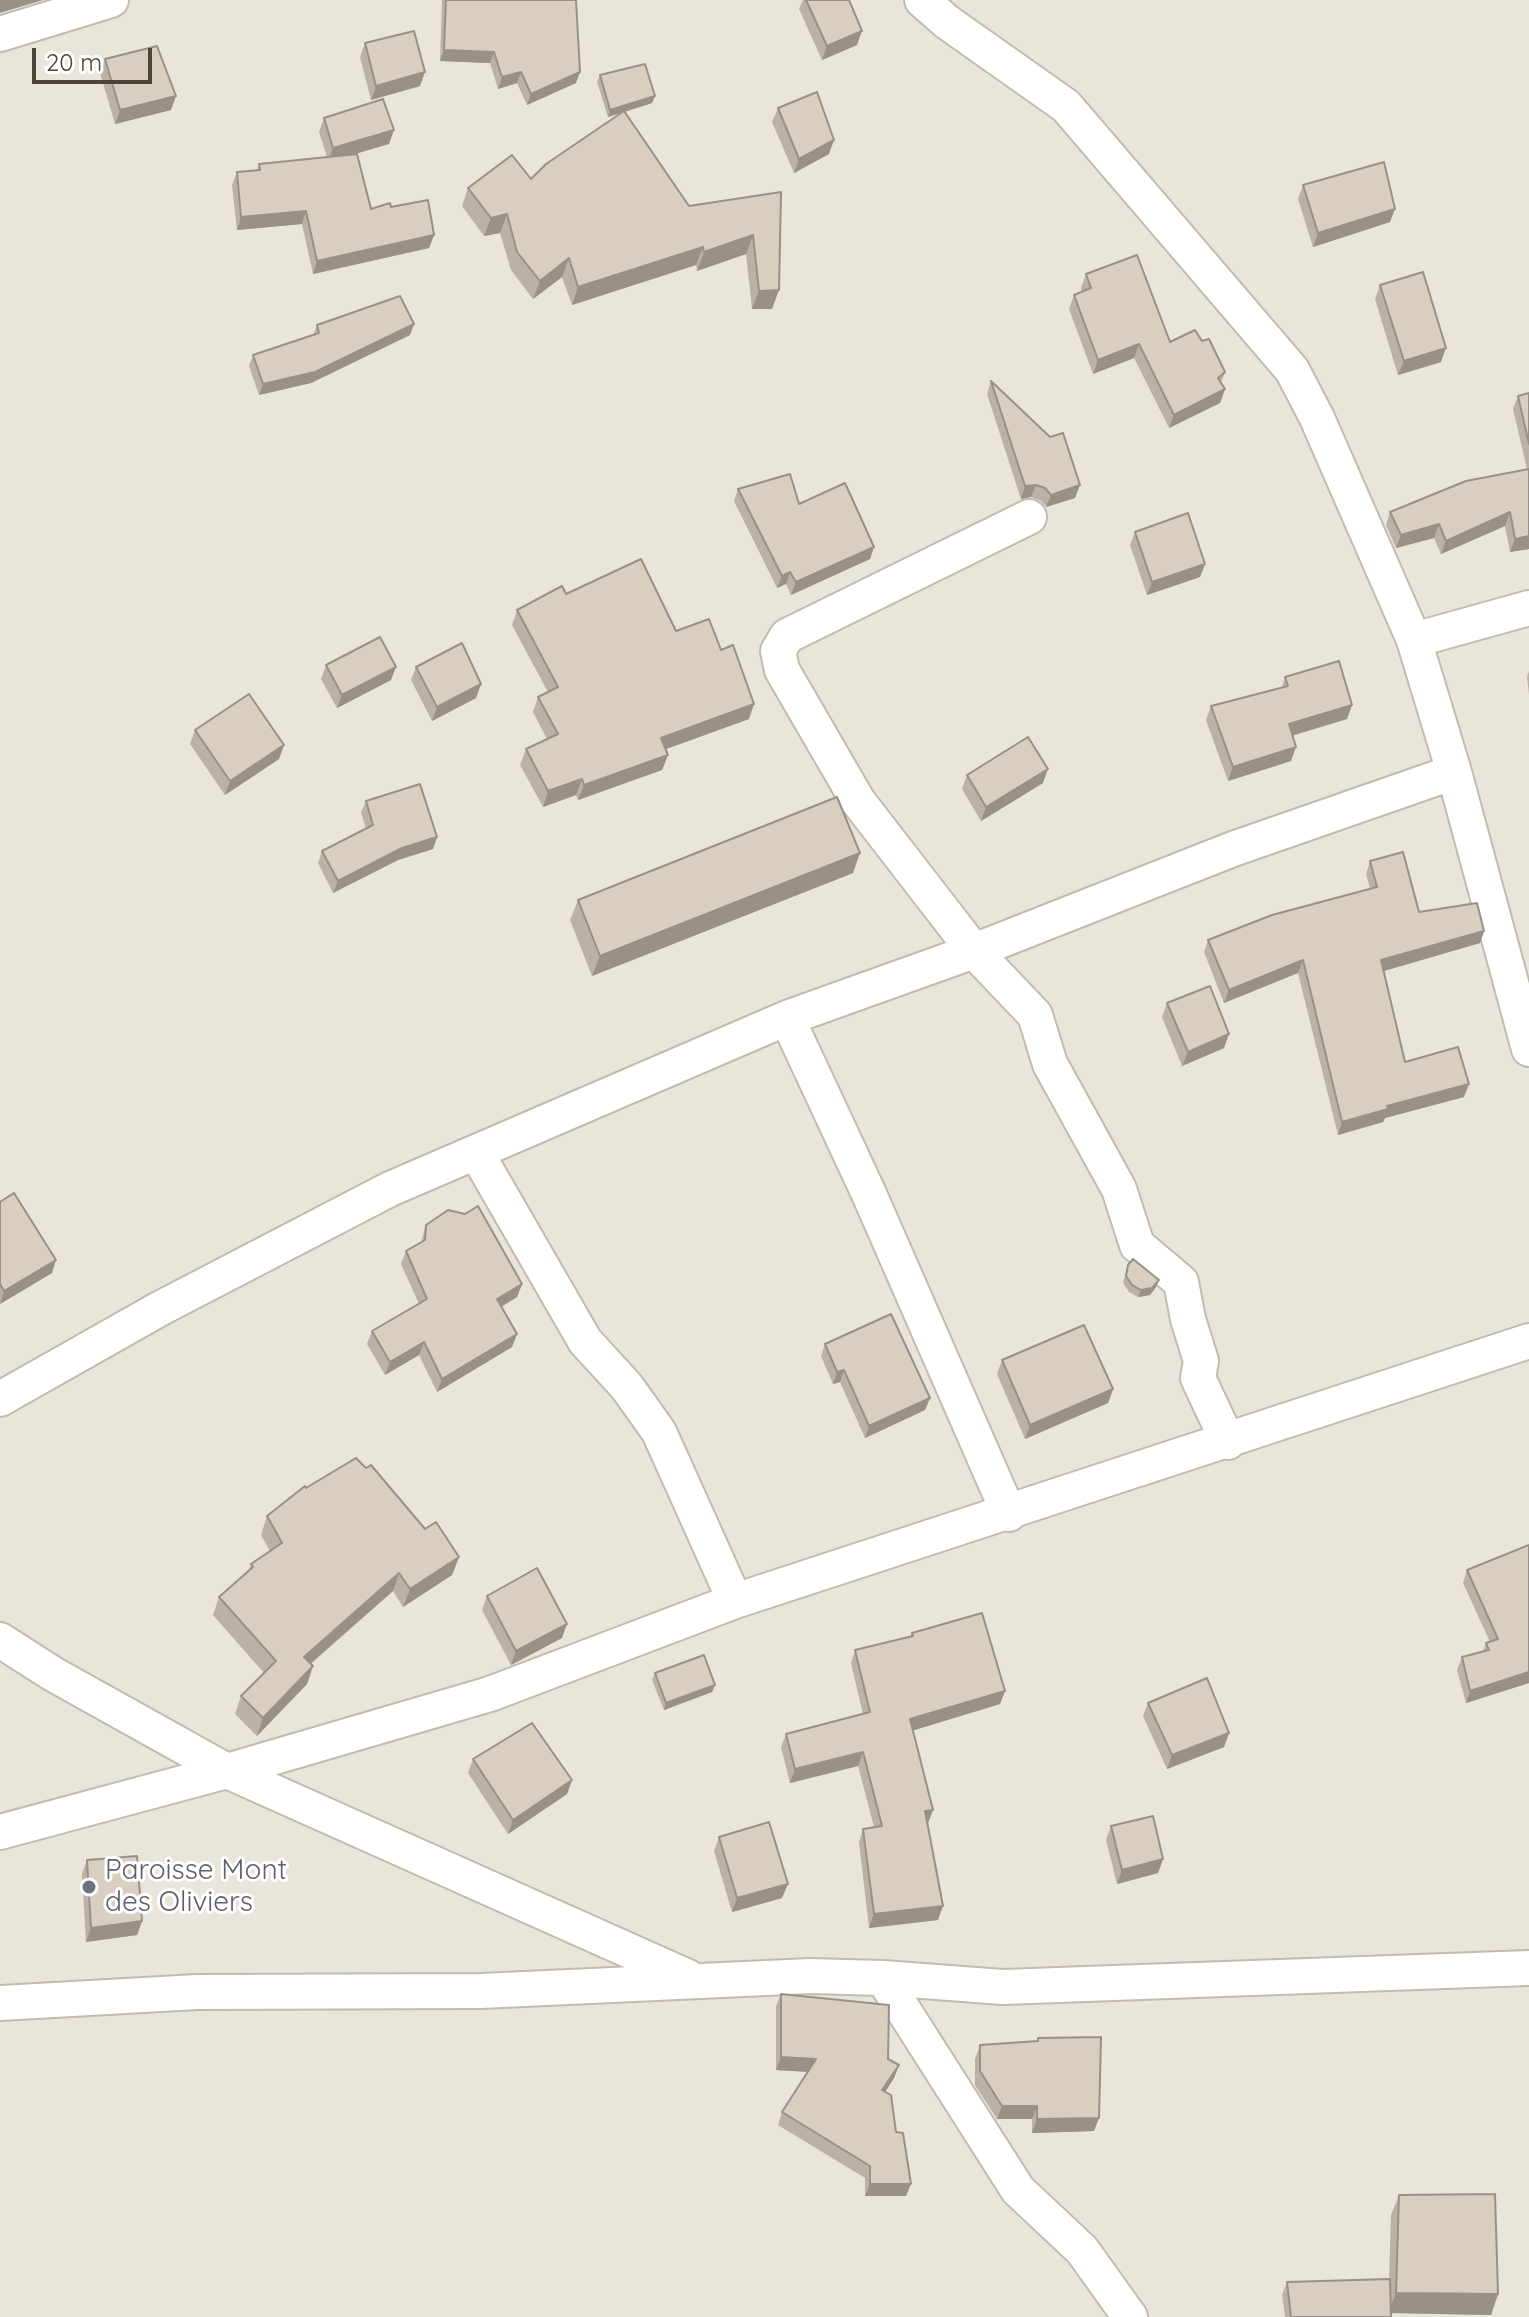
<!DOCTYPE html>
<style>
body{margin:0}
#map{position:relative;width:1529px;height:2317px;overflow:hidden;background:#f6f3ec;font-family:Quicksand,sans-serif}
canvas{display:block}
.scale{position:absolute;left:32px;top:48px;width:120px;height:36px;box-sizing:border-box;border:4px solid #4b4439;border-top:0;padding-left:10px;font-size:24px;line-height:28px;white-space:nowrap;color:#4b4439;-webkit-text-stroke:6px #fff;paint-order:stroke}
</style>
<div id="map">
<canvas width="1529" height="2317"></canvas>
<div class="scale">20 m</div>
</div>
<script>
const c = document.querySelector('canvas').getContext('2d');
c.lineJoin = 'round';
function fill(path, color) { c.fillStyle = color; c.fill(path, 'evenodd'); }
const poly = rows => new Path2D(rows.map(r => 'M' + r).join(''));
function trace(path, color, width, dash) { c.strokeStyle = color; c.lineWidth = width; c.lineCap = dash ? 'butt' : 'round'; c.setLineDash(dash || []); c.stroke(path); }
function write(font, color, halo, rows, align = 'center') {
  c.font = font + ' Quicksand,sans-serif'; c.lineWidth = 6; c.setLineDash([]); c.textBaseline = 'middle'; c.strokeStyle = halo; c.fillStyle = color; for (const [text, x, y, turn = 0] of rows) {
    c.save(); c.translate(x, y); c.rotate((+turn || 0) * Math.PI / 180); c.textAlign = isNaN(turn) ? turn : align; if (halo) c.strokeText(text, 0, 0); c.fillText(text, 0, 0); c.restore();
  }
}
const residential = poly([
 [0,0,1529,0,1529,2317,0,2317]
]);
const street = poly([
 [922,0,947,22,1066,106,1292,370,1317,418,1414,640,1454,772,1529,1049],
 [0,34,111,0],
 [1029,517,787,636,778,651,782,670,858,801,974,951,1035,1015,1050,1064,1119,1189,1137,1245,1181,1282,1188,1319,1201,1361,1198,1378,1228,1442],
 [1414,640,1529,608],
 [787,1018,869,1194,1009,1514],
 [476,1152,585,1341,627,1387,659,1432,735,1601],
 [0,1399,161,1308,390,1189,476,1152,787,1018,974,951,1233,849,1454,772],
 [0,1640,53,1674,227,1771,688,1977],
 [0,1832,227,1771,490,1694,735,1601,1529,1341],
 [883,1978,1018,2190,1082,2250,1130,2317],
 [0,2003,197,1992,481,1991,810,1976,883,1978,1003,1987,1529,1968]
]);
const wall = poly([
 [442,0,576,0,576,83,527,105,517,83,498,89,490,63,440,61],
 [803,0,849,0,857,45,822,60,799,9],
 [365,43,420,86,371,100,360,57],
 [105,59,171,110,115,124,100,73],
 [600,75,655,96,652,103,625,112,689,206,781,192,772,309,752,309,746,254,697,271,696,265,572,305,562,277,533,299,511,270,500,233,484,236,462,206,468,188,531,179,623,112,608,117,597,82],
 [778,108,829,154,794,173,772,122],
 [324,118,389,144,353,154,371,209,391,207,434,235,429,248,313,274,302,224,237,230,232,185,237,172,257,170,259,164,327,157,319,132],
 [1303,185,1390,222,1313,247,1298,199],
 [1086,274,1170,342,1202,341,1225,372,1221,383,1225,389,1220,403,1169,428,1134,358,1093,374,1069,309,1074,295,1082,292,1081,288],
 [1380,285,1441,362,1398,375,1375,299],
 [317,325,410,335,311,383,259,395,249,366,253,355,313,335],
 [991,381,1075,498,1046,507,1041,501,1031,497,1021,499,987,394],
 [1529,393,1529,549,1510,552,1505,526,1441,554,1434,538,1396,548,1386,525,1390,512,1527,469,1513,409,1518,396],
 [738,489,799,504,874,547,870,559,791,595,786,584,777,588,734,501],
 [1135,532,1205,564,1200,577,1147,595,1130,545],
 [566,594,676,631,721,650,749,719,666,749,668,755,662,770,578,800,576,795,543,807,520,765,526,749,547,739,533,712,538,697,548,692,512,625,517,610],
 [326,665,391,680,337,708,321,679],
 [416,667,481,684,476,698,432,721,411,680],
 [1529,671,1529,695,1527,677],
 [1285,677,1352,705,1347,719,1292,736,1291,761,1228,781,1206,720,1211,706,1282,687],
 [195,730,284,745,279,759,225,795,190,744],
 [967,775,1043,783,981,821,962,789],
 [366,801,437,837,433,849,398,860,333,893,318,863,322,851,366,828,361,813],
 [1370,861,1419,912,1484,931,1480,943,1384,971,1405,1062,1464,1097,1385,1118,1383,1122,1338,1135,1298,973,1224,1003,1204,952,1208,940,1370,889,1366,874],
 [853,873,592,976,570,920,578,900],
 [1167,1003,1224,1048,1182,1066,1162,1017],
 [0,1202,52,1273,0,1304],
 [426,1225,522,1284,517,1297,501,1307,517,1334,512,1347,437,1392,419,1355,385,1375,367,1344,372,1331,419,1304,401,1264,406,1251,421,1242],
 [1128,1265,1159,1280,1156,1287,1150,1295,1138,1297,1129,1292,1123,1283],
 [825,1344,930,1398,925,1410,865,1438,840,1382,833,1384,821,1356],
 [1002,1360,1113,1389,1108,1403,1025,1439,997,1374],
 [306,1488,425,1529,459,1557,452,1575,403,1607,393,1591,311,1664,313,1666,307,1684,257,1736,235,1714,241,1696,264,1673,213,1615,219,1597,249,1570,251,1564,270,1551,261,1535,267,1516],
 [1529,1545,1529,1683,1466,1703,1457,1670,1462,1657,1483,1651,1486,1643,1490,1642,1463,1583,1467,1570],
 [487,1596,562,1638,511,1665,482,1610],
 [912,1633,1005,1691,1000,1704,913,1730,933,1810,928,1823,938,1920,869,1928,859,1842,863,1829,874,1827,858,1766,790,1783,781,1747,786,1734,863,1714,851,1663,855,1650,911,1636],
 [655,1673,715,1685,712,1692,664,1710,652,1680],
 [1148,1703,1229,1733,1224,1747,1167,1769,1143,1716],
 [473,1759,572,1780,567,1794,508,1834,468,1773],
 [1111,1826,1163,1859,1158,1873,1117,1884,1106,1840],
 [719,1837,782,1898,732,1912,714,1851],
 [87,1860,142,1921,137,1935,86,1942,82,1874],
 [781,1994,899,2065,894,2078,885,2092,896,2132,906,2196,865,2196,865,2178,778,2125,782,2112,808,2072,776,2070,776,2006],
 [1038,2038,1094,2131,1032,2133,1032,2119,997,2119,975,2085,975,2059,980,2045,1037,2041],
 [1399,2195,1498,2294,1491,2315,1391,2313,1391,2317,1285,2317,1282,2295,1287,2282,1389,2279,1391,2215]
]);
const shadedWall = poly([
 [0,0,43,0,0,13],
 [862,31,857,45,822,60,827,46],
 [444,50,494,52,490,63,440,61],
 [425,72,420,86,371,100,376,86],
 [521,72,517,83,498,89,502,77],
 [580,72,576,83,527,105,531,94],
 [176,96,171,110,115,124,120,110],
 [655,96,652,103,608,117,610,110],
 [394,130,389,144,328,162,333,148],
 [834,140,829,154,794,173,799,159],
 [1395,209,1390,222,1313,247,1318,233],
 [306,211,302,224,237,230,241,217],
 [507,214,500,233,484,236,491,218],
 [434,235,429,248,313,274,317,261],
 [753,235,746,254,697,271,704,252],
 [703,247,696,265,572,305,578,287],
 [569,258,562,277,533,299,540,281],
 [779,290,772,309,752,309,759,291],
 [414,324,410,335,311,383,259,395,263,384],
 [1139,344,1134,358,1093,374,1098,360],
 [1446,348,1441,362,1398,375,1404,361],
 [1225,389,1220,403,1169,428,1174,415],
 [1036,485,1031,497,1021,499,1025,486],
 [1080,485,1075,498,1046,507,1051,495],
 [1510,512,1505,526,1441,554,1446,541],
 [1439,524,1434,538,1396,548,1401,535],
 [1529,536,1529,549,1510,552,1515,539],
 [874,547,870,559,791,595,796,582],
 [1205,564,1200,577,1147,595,1152,582],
 [790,572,786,584,777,588,782,576],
 [396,667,391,680,337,708,342,695],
 [481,684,476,698,432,721,437,707],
 [754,704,749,719,655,753,661,738],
 [1352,705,1347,719,1283,738,1289,724],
 [284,745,279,759,225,795,230,781],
 [1296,747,1291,761,1228,781,1233,767],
 [668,755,662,770,578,800,584,785],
 [1048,769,1043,783,981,821,986,807],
 [582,779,576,795,543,807,548,791],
 [437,837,433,849,398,860,333,893,338,881,402,848],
 [860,853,853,873,592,976,600,956],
 [1484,931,1480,943,1377,973,1381,960],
 [1303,960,1298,973,1224,1003,1229,990],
 [1229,1034,1224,1048,1182,1066,1188,1052],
 [1469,1084,1464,1097,1385,1118,1383,1122,1338,1135,1342,1122,1387,1106],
 [56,1260,52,1273,0,1304,4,1291],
 [1159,1280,1156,1287,1150,1295,1138,1297,1141,1290],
 [522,1284,517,1297,492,1312,497,1299],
 [517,1334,512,1347,437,1392,442,1379],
 [424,1342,419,1355,385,1375,390,1362],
 [844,1370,840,1382,833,1384,837,1372],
 [1113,1389,1108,1403,1025,1439,1030,1425],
 [930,1398,925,1410,865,1438,869,1426],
 [459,1557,452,1575,403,1607,410,1589],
 [399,1573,393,1591,297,1675,304,1657],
 [567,1624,562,1638,511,1665,516,1651],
 [313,1666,307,1684,257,1736,263,1718],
 [1529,1672,1529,1683,1466,1703,1470,1691],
 [715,1685,712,1692,664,1710,666,1703],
 [1005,1691,1000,1704,905,1733,910,1719],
 [1229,1733,1224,1747,1167,1769,1172,1755],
 [863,1752,858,1766,790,1783,795,1769],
 [572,1780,567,1794,508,1834,513,1820],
 [933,1810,928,1823,925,1811],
 [1163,1859,1158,1873,1117,1884,1122,1870],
 [788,1884,782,1898,732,1912,737,1898],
 [943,1906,938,1920,869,1928,874,1914],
 [142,1921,137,1935,86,1942,91,1928],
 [781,2057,816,2059,811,2072,776,2070],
 [899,2065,894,2078,878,2103,882,2090],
 [1002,2106,1037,2106,1032,2119,997,2119],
 [1099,2118,1094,2131,1032,2133,1037,2119],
 [870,2184,911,2184,906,2196,865,2196],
 [1396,2293,1498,2294,1491,2315,1388,2313]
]);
const building = poly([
 [446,0,576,0,580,72,531,94,521,72,502,77,494,52,444,50,446,0],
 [806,0,849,0,862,31,827,46,806,0],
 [414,31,425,72,376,86,365,43,414,31],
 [157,46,176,96,120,110,105,59,157,46],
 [645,64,655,96,610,110,600,75,645,64],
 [817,92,834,140,799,159,778,108,817,92],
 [383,99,394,130,333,148,324,118,383,99],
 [624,111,689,206,781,192,779,290,759,291,753,235,704,252,703,247,578,287,569,258,540,281,517,252,507,214,491,218,468,188,512,155,531,179,546,164,624,111],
 [357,154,371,209,390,203,391,207,428,200,434,235,317,261,306,211,241,217,237,172,260,170,259,164,357,154],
 [1384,162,1395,209,1318,233,1303,185,1384,162],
 [1137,255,1170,342,1195,330,1202,341,1209,339,1225,372,1218,378,1225,389,1174,415,1139,344,1098,360,1074,295,1091,288,1086,274,1137,255],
 [1423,272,1446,348,1404,361,1380,285,1423,272],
 [400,296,414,324,315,372,263,384,253,355,319,333,317,325,400,296],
 [991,381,1050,437,1063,433,1080,485,1051,495,1045,488,1036,485,1025,486,991,381],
 [1529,393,1529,444,1518,396,1529,393],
 [1529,469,1529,536,1515,539,1510,512,1446,541,1439,524,1401,535,1390,512,1466,481,1529,469],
 [790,474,799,504,845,483,874,547,796,582,790,572,782,576,738,489,790,474],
 [1188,513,1205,564,1152,582,1135,532,1188,513],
 [641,559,676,631,709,619,721,650,733,645,754,704,661,738,668,755,584,785,582,779,548,791,526,749,558,734,538,697,558,687,517,610,562,586,566,594,641,559],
 [380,637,396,667,342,695,326,665,380,637],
 [462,643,481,684,437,707,416,667,462,643],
 [1339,661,1352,705,1289,724,1296,747,1233,767,1211,706,1288,686,1285,677,1339,661],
 [249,694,284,745,230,781,195,730,249,694],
 [1028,737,1048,769,986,807,967,775,1028,737],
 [420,784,437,837,402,848,338,881,322,851,373,825,366,801,420,784],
 [837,797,860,853,600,956,578,900,837,797],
 [1403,852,1419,912,1477,903,1484,931,1381,960,1405,1062,1458,1047,1469,1084,1387,1106,1388,1109,1342,1122,1303,960,1229,990,1208,940,1272,915,1377,887,1370,861,1403,852],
 [1210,986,1229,1034,1188,1052,1167,1003,1210,986],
 [14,1193,56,1260,4,1291,0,1284,0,1202,14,1193],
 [478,1206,522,1284,497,1299,517,1334,442,1379,424,1342,390,1362,372,1331,427,1299,406,1251,425,1240,426,1225,448,1210,465,1214,478,1206],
 [1133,1259,1159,1280,1152,1288,1141,1290,1132,1285,1126,1276,1128,1265,1133,1259],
 [891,1314,930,1398,869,1426,844,1370,837,1372,825,1344,891,1314],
 [1084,1325,1113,1389,1030,1425,1002,1360,1084,1325],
 [356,1458,366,1468,371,1465,425,1529,436,1522,459,1557,410,1589,399,1573,304,1657,313,1666,263,1718,241,1696,276,1661,219,1597,253,1567,251,1564,282,1543,267,1516,305,1486,306,1488,356,1458],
 [1529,1545,1529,1672,1470,1691,1462,1657,1489,1650,1486,1643,1498,1639,1467,1570,1529,1545],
 [537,1568,567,1624,516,1651,487,1596,537,1568],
 [982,1613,1005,1691,910,1719,933,1810,925,1811,943,1906,874,1914,863,1829,882,1826,863,1752,795,1769,786,1734,870,1712,855,1650,913,1636,912,1633,982,1613],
 [704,1655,715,1685,666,1703,655,1673,704,1655],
 [1207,1678,1229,1733,1172,1755,1148,1703,1207,1678],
 [532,1723,572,1780,513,1820,473,1759,532,1723],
 [1153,1816,1163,1859,1122,1870,1111,1826,1153,1816],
 [769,1822,788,1884,737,1898,719,1837,769,1822],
 [137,1856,142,1921,91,1928,87,1860,137,1856],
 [781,1994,889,2005,888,2059,899,2065,882,2090,891,2095,896,2132,903,2133,911,2184,870,2184,870,2166,782,2112,816,2059,781,2057,781,1994],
 [1101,2037,1099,2118,1037,2119,1037,2106,1002,2106,980,2071,980,2045,1038,2041,1038,2038,1101,2037],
 [1495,2194,1498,2294,1396,2293,1399,2195,1495,2194],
 [1390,2279,1391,2317,1291,2317,1287,2282,1390,2279]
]);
const markers = [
 [89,1887,8,"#6b7280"]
];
const worshipNames = [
 ["Paroisse Mont",105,1871],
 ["des Oliviers",105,1903]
];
fill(residential, '#eae5da');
trace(street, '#c2bbae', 38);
trace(street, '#fff', 34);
fill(wall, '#bab2a6');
fill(shadedWall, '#979187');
fill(building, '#d8cfc1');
trace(building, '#979187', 2);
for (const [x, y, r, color] of markers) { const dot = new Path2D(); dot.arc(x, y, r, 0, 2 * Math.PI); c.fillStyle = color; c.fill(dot); trace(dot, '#fff', 3); }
write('28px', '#5b616d', '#fff', worshipNames, 'left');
</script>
